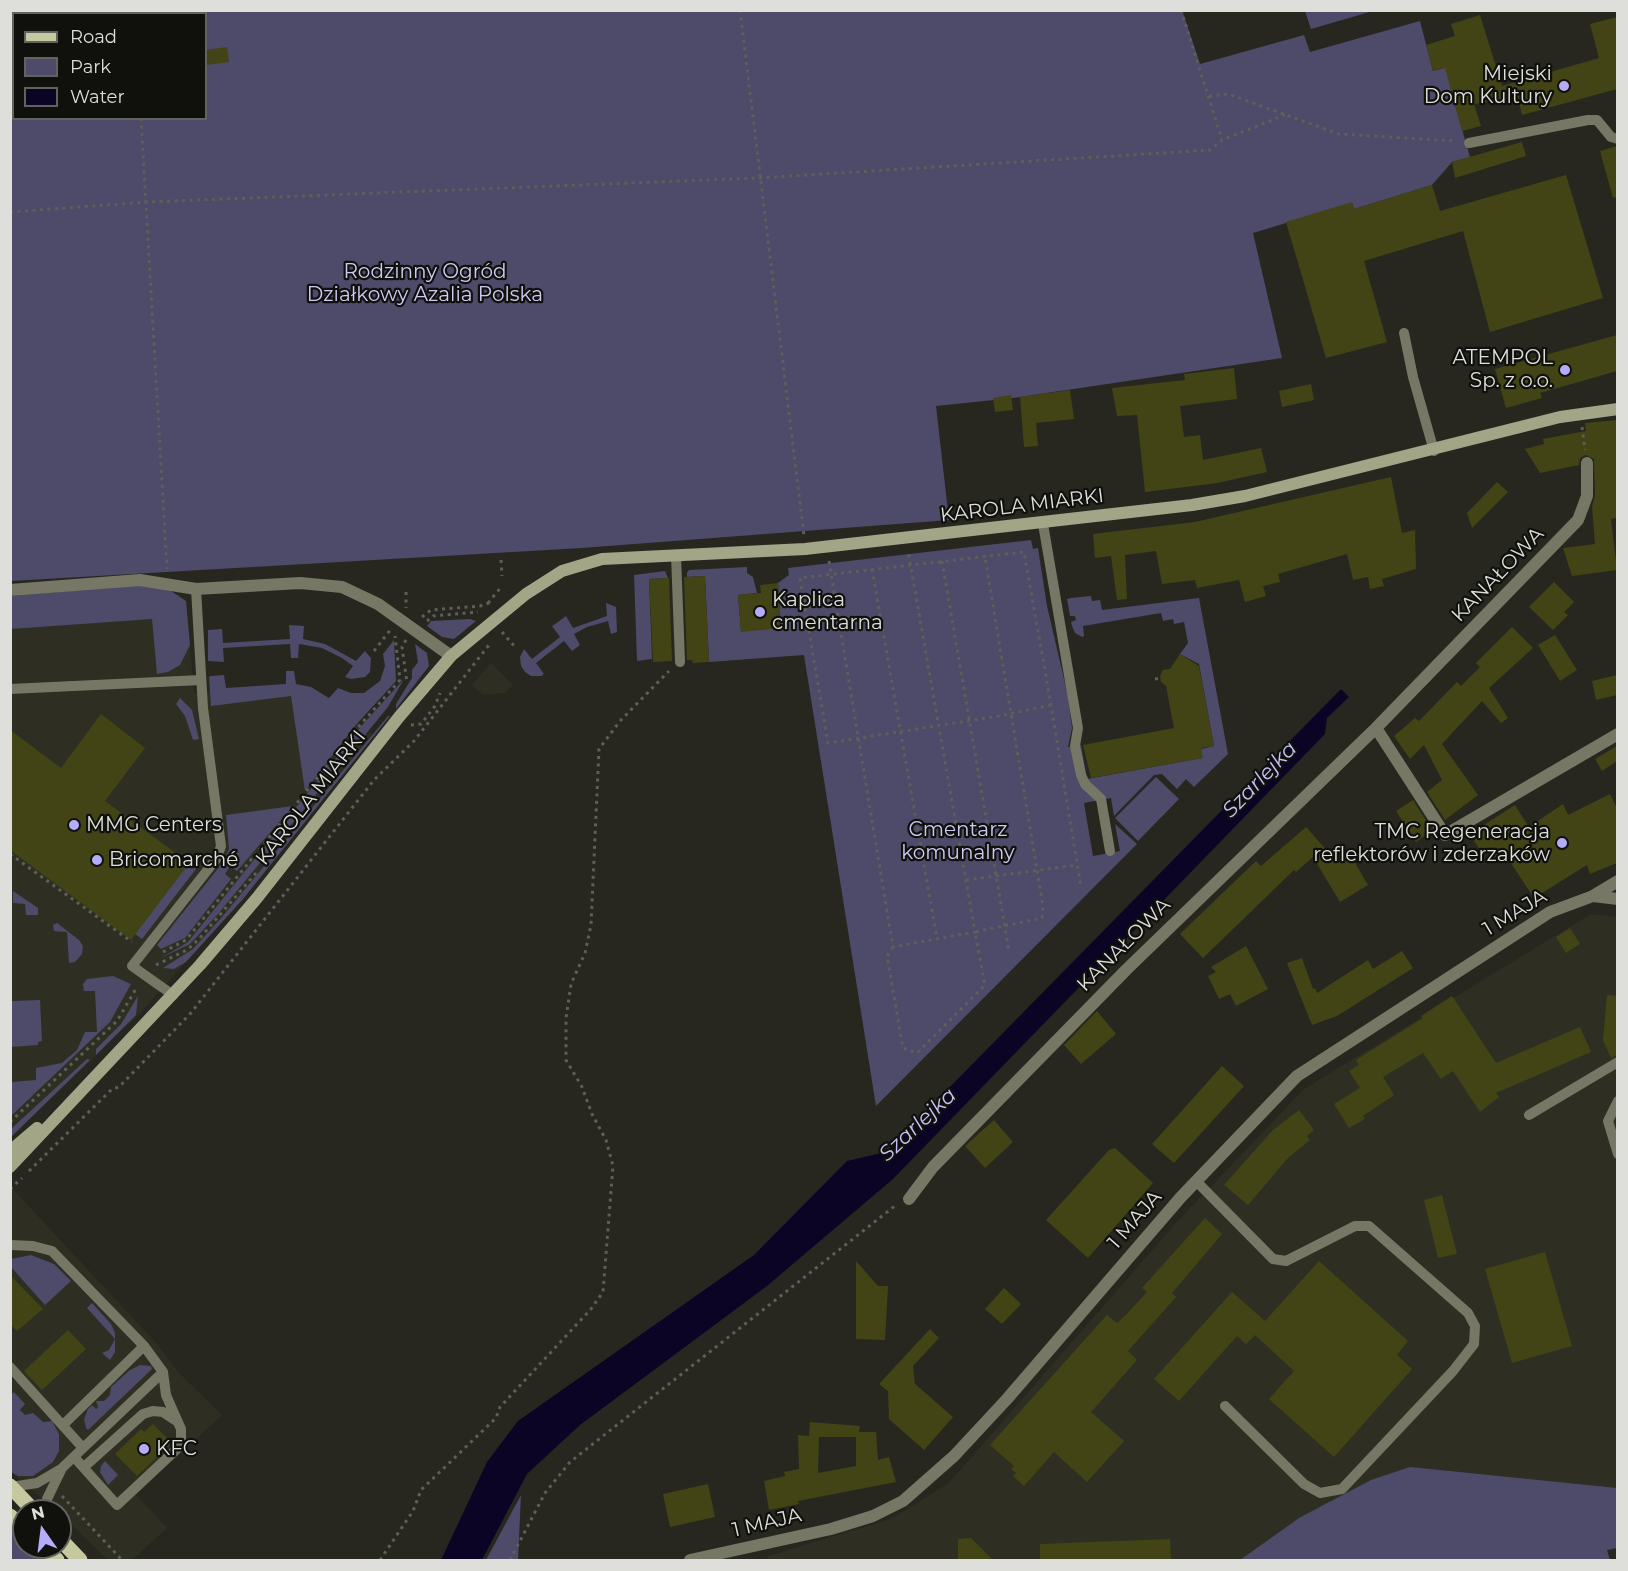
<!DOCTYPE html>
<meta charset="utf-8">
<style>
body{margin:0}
#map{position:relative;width:1628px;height:1571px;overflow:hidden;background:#272720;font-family:Montserrat,sans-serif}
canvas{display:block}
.frame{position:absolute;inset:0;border:12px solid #dedfda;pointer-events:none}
.legend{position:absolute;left:12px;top:12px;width:195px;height:108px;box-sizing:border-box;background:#10100d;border:2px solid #62635f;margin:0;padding:8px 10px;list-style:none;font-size:18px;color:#dedfda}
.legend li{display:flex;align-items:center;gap:12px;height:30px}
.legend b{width:30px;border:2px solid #62635f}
.north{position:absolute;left:12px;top:1499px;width:60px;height:60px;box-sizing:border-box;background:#10100d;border:2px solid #62635f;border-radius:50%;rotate:346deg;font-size:16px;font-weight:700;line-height:24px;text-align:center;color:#dedfda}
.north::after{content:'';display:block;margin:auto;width:21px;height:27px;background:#b4acf9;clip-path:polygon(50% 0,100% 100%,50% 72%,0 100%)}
</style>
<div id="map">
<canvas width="1628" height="1571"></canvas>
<div class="frame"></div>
<ul class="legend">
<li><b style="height:8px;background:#c6c9a0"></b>Road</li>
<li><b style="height:16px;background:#4d4a6a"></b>Park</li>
<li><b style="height:16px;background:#0c0425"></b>Water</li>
</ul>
<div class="north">N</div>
</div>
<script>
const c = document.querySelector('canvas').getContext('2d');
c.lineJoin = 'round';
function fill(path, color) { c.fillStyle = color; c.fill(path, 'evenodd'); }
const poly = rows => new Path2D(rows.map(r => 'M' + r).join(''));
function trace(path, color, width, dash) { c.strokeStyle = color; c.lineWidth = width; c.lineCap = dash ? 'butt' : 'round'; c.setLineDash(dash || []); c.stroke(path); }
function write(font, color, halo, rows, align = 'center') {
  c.font = font + ' Montserrat,sans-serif'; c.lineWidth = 4.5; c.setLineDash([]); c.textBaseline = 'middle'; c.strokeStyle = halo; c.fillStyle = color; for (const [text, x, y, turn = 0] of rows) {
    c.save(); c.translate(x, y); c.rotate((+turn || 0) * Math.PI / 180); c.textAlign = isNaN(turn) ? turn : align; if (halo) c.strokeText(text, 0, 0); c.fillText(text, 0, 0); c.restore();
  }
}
const built = poly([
 [114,587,179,595,186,601,194,693,298,686,330,701,374,736,243,899,186,962,141,1012,11,1137,11,596],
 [491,663,513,685,505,693,483,695,472,685],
 [1591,914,1617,917,1617,1488,1299,1518,1240,1560,768,1560,768,1556,891,1519,949,1483,1175,1224,1304,1089],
 [10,1186,158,1345,178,1372,222,1415,136,1495,167,1528,132,1560,108,1560,60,1514,60,1511,56,1511,11,1472]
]);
const green = poly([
 [1182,10,1200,64,1304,35,1310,52,1420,21,1433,71,1463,63,1452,94,1470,157,1452,162,1432,185,1354,209,1352,203,1253,233,1282,358,1013,398,936,406,949,520,582,548,11,581,11,11],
 [14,14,206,14,206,118,14,118],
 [1305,11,1305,10,1373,11,1311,29],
 [1031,540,1033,549,1038,548,1047,606,1068,696,1072,728,1068,747,1081,745,1087,779,1202,758,1201,749,1214,746,1199,664,1180,654,1188,643,1184,622,1174,624,1173,619,1163,621,1161,613,1083,626,1084,636,1082,637,1075,633,1072,626,1071,622,1076,620,1075,616,1070,616,1067,599,1071,598,1091,596,1092,601,1100,600,1102,610,1199,598,1228,754,1194,787,1186,779,1177,789,1162,774,1154,775,1114,816,1111,798,1084,803,1093,856,1120,851,1115,824,1137,844,876,1106,804,655,709,662,705,576,687,577,687,573,689,570,747,567,747,573,753,577,757,593,738,595,741,631,781,628,778,583,789,575,788,568],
 [665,571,668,578,649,579,652,659,637,661,634,575],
 [140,585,171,591,186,601,190,645,180,665,168,672,157,674,152,619,11,629,11,596],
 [606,603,616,607,617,632,611,634,608,621,587,627,574,634,580,645,572,651,564,641,536,663,544,674,541,676,531,676,525,672,521,666,520,657,524,649,532,659,560,637,552,626,558,622,566,616,573,628,607,616],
 [470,619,476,621,454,639,442,637,427,626,431,621],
 [289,625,304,626,303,639,325,644,356,661,365,651,371,658,370,672,365,677,351,679,345,677,353,666,342,658,322,648,299,644,298,658,291,658,290,644,223,648,224,662,208,661,208,630,222,629,223,643,290,639],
 [394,640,396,681,355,726,305,791,291,696,211,706,209,677,211,676,224,675,226,688,286,684,286,671,294,671,296,684,311,687,329,698,338,688,351,693,364,693,380,681,385,666,383,654],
 [415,644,427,653,429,666,396,709,396,704,412,678,412,670,418,662],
 [404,679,388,707,218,914,190,944,161,958,188,942,363,724],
 [180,698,192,710,199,739,193,740,185,716,176,704],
 [388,716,390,716,243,899,186,962,174,969,163,968,193,949,222,917],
 [1156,777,1179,799,1138,841,1115,818],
 [293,806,237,871,230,866,225,874,231,879,185,938,161,949,157,945,224,861,229,849,226,815],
 [189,863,196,869,142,939,135,934],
 [13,891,38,908,38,915,26,915,25,904,13,903],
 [57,923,79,940,83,946,82,954,75,962,69,963,67,932,54,931,53,925],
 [113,976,131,984,110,1022,11,1116,11,1082,36,1080,36,1068,62,1063,77,1050,85,1032,97,1032,95,991,84,991,83,984,87,979],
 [138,996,136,1015,96,1055,96,1049,121,1024],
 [40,1000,42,1041,38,1042,38,1045,11,1047,11,1001],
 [87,1059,90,1060,11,1137,11,1129],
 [31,1255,54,1264,71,1281,45,1305,11,1267,11,1259],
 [92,1303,111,1324,115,1333,115,1352,110,1360,102,1353,109,1350,115,1339,87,1308],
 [140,1365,151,1366,152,1369,88,1430,86,1428,84,1419,88,1409,92,1405,96,1409,98,1407,96,1401,104,1401,110,1395,111,1387,130,1370],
 [14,1392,25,1404,20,1410,25,1415,33,1413,43,1422,52,1421,59,1434,59,1451,53,1462,33,1476,18,1476,11,1472,10,1395],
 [105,1461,118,1475,108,1485,100,1472,101,1466],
 [1410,1467,1617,1488,1617,1548,1607,1550,1610,1560,1240,1560,1299,1518,1371,1480],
 [521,1495,518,1560,486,1560],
 [10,1530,24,1544,24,1547,27,1547,41,1560,11,1560]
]);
const water = poly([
 [1341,689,1349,697,1327,718,1325,734,893,1179,767,1286,580,1425,527,1474,482,1560,441,1560,487,1462,518,1421,754,1255,847,1161,886,1152]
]);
const building = poly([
 [1480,15,1502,86,1599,58,1590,24,1617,17,1617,89,1522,115,1518,98,1474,104,1481,126,1462,131,1445,68,1433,71,1426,45,1455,36,1451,24],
 [227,47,229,62,206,65,206,50],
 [1522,142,1526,156,1455,178,1452,162],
 [1617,146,1617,197,1613,198,1600,151],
 [1566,175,1603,298,1490,332,1463,231,1364,261,1387,342,1326,358,1286,222,1352,202,1354,209,1432,185,1440,211],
 [1617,335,1617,371,1540,393,1542,398,1506,408,1495,369],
 [1234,368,1237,399,1180,406,1184,437,1200,435,1203,460,1261,448,1267,472,1217,483,1145,492,1137,415,1117,416,1112,388,1185,380,1184,374],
 [1311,384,1314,400,1282,407,1279,391],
 [1070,390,1074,419,1036,423,1038,446,1024,447,1020,397],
 [1011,395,1013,410,995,412,993,398],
 [1617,420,1617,518,1611,519,1617,570,1572,576,1563,548,1595,544,1592,506,1595,496,1594,459,1586,455,1580,458,1579,465,1540,473,1525,449,1544,444,1543,439,1586,431,1585,423],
 [1391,477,1402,533,1415,530,1416,569,1382,579,1384,586,1370,589,1368,577,1353,580,1347,554,1278,574,1280,582,1263,586,1266,596,1245,602,1239,580,1197,588,1195,580,1162,584,1156,551,1125,555,1127,599,1117,600,1111,556,1095,558,1093,534,1195,522],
 [1497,482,1508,492,1472,528,1467,513],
 [705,576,709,662,693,663,692,660,687,660,684,577],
 [669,578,672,661,653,662,649,579],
 [1554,582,1574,602,1564,612,1568,615,1553,630,1529,607],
 [778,583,781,628,741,632,738,595,761,593,760,585],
 [1512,627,1533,648,1489,688,1508,718,1501,723,1482,701,1442,744,1478,795,1445,820,1427,792,1442,780,1424,745,1410,759,1394,736,1415,718,1419,721,1457,682,1461,686,1480,667,1476,663],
 [1555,635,1577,670,1560,681,1538,645],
 [1180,654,1199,666,1214,746,1201,748,1203,758,1091,778,1083,745,1174,728,1166,686,1161,682,1160,676,1163,670,1170,669],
 [1617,675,1617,695,1596,700,1592,681],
 [101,714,145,748,105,801,189,863,131,940,10,850,10,730,61,768],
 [1617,746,1617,761,1602,771,1595,759],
 [1610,794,1617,808,1617,863,1590,874,1587,865,1534,898,1501,848,1494,860,1489,851,1483,855,1470,834,1515,805,1529,827,1563,804,1568,815],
 [1413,800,1432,830,1416,842,1396,811],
 [1306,827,1338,863,1351,856,1368,885,1340,902,1313,857,1296,872,1294,870,1203,958,1180,934,1256,861,1261,866],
 [1570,928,1580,944,1566,953,1556,937],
 [1246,946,1268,989,1236,1006,1230,994,1219,999,1208,976,1216,972,1211,967],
 [1402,951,1413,968,1337,1016,1312,1025,1287,963,1302,958,1313,989,1315,988,1317,993,1368,960,1373,969],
 [1607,995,1617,996,1617,1055,1611,1058,1603,1040],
 [1452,996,1496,1063,1580,1027,1591,1052,1496,1093,1499,1097,1480,1112,1453,1071,1441,1079,1423,1053,1383,1077,1394,1095,1363,1116,1365,1119,1349,1128,1334,1104,1360,1088,1349,1071,1359,1065,1356,1060,1423,1018,1421,1016],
 [1097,1011,1116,1034,1081,1064,1064,1045],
 [1222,1066,1244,1086,1174,1163,1152,1144],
 [1299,1110,1314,1130,1307,1136,1310,1140,1287,1159,1248,1205,1224,1185,1273,1130],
 [994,1120,1013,1142,985,1168,965,1146],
 [1115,1148,1153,1183,1088,1258,1046,1220,1109,1150],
 [1442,1195,1457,1254,1438,1258,1424,1200],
 [1205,1218,1222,1234,1172,1293,1176,1297,1128,1351,1137,1360,1091,1412,1124,1441,1087,1482,1054,1452,1024,1486,1013,1476,1016,1473,1011,1469,1014,1466,990,1445,1107,1315,1117,1323,1126,1315,1147,1292,1142,1288],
 [1545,1252,1572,1346,1512,1363,1485,1269],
 [856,1261,878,1286,888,1286,885,1340,856,1339],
 [1319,1261,1408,1341,1397,1355,1412,1369,1334,1457,1269,1399,1294,1371,1255,1335,1246,1344,1237,1336,1179,1401,1154,1379,1232,1292,1265,1321],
 [10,1275,43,1309,17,1331,10,1324],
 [1004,1288,1021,1304,1002,1324,985,1309],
 [930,1329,939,1338,913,1366,915,1384,953,1417,924,1450,889,1419,888,1391,879,1384],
 [68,1330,86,1349,42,1390,24,1371],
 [810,1422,860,1426,859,1432,876,1432,878,1460,889,1457,896,1482,798,1501,799,1504,769,1510,764,1481,785,1476,784,1472,799,1469,798,1435,809,1436],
 [819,1437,856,1437,856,1466,818,1473],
 [153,1424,172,1443,137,1476,115,1454,141,1429,144,1432],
 [708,1484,715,1517,670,1527,663,1494],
 [971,1538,993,1560,958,1560,958,1539],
 [1170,1539,1171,1560,1040,1560,1040,1544]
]);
const path = poly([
 [133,10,133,14],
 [740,10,804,536],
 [1181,10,1222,140],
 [1209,96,1228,94,1339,134,1456,141],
 [141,118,167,569],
 [10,212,148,202,758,178,1210,150,1222,140,1285,115],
 [1582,427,1585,450],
 [501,560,502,576],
 [829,561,893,947,975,932,908,551],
 [942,561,1009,951],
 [872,569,937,939],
 [406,592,406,608],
 [488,603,502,586],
 [422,617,431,610,480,606,492,602],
 [427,621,433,616,478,612],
 [502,632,515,647],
 [406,640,402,647,407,683],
 [374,651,391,629],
 [1155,679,1160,678],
 [1051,705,999,716,828,743,800,578,1024,552,1051,705,1081,887],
 [411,725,421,724,435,706,440,693],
 [10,854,132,942],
 [966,880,1077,865],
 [893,947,887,956,903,1048,917,1053,985,985,975,932,1042,918,1043,906,985,557],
 [163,952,186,940,361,724,400,680,395,636],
 [156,965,187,950,199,939,256,873],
 [10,1122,117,1021,137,987],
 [29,1171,112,1089,119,1087,190,1014,374,780,414,741,489,645],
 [10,1189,22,1178],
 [62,1496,122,1560],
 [380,1560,413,1511,421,1490,496,1418,500,1407,591,1309,603,1292,613,1166,606,1140,592,1114,582,1087,566,1060,566,1018,571,984,585,953,591,925,599,749,620,721,669,671],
 [510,1560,545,1493,570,1462,896,1205]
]);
const lane = poly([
 [1469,143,1588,120,1597,120,1611,137,1618,139],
 [1404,333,1413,377,1434,451],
 [1043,524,1078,728,1075,746,1081,775,1085,784,1101,799,1110,851],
 [676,555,680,662],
 [10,689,201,680],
 [173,995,132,966,217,858,221,846,203,708,196,589],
 [1618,1101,1608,1121,1618,1154],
 [1529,1115,1618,1062],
 [1196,1181,1273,1259,1286,1261,1355,1226,1369,1226,1468,1313,1475,1326,1474,1344,1453,1371,1342,1489,1320,1493,1304,1484,1225,1406],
 [10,1245,33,1246,52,1251,144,1346,63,1425],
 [10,1367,83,1448],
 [74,1457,117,1505,181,1445,181,1429,166,1395,163,1372,144,1346],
 [84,1467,143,1414,153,1411,163,1412,175,1420],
 [11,1487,37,1483,61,1469,163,1372],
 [47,1511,47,1499,61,1470]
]);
const street = poly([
 [10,590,140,580,196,589,300,583,342,587,378,604,451,656],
 [1376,728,1445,835,1618,734],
 [1593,896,1618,881],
 [909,1199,933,1167,1127,969,1376,728,1578,520,1587,496,1587,463],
 [690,1560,831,1529,873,1516,903,1501,954,1456,1007,1399,1181,1197,1297,1076,1550,912,1593,896,1618,899]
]);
const secondary = poly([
 [10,1151,37,1128],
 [10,1167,200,965,257,898,399,717,451,656,526,594,562,571,602,559,805,549,1192,505,1245,496,1560,417,1618,409]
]);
const primary = poly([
 [10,1486,34,1511],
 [10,1516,24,1528],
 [60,1539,80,1560],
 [43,1547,57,1560]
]);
const markers = [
 [1564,86,6,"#b4acf9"],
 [1565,370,6,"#b4acf9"],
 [760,612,6,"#b4acf9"],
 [74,825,6,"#b4acf9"],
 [1562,843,6,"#b4acf9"],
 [97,860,6,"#b4acf9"],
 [144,1449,6,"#b4acf9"]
];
const poiNames = [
 ["Miejski",1552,74,"right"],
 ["Dom Kultury",1552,97,"right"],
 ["ATEMPOL",1553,358,"right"],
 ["Sp. z o.o.",1553,381,"right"],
 ["Kaplica",772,600],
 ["cmentarna",772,623],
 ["MMG Centers",86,825],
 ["TMC Regeneracja",1550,832,"right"],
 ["reflektorów i zderzaków",1550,855,"right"],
 ["Bricomarché",109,860],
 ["KFC",156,1449]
];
const parkNames = [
 ["Rodzinny Ogród",425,272],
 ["Działkowy Azalia Polska",425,295],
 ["Cmentarz",958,830],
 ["komunalny",958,853]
];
const streetNames = [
 ["KAROLA MIARKI",1022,506,-7],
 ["KANAŁOWA",1498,575,-46],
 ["KAROLA MIARKI",311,798,-52],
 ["1 MAJA",1515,913,-31],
 ["KANAŁOWA",1124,945,-45],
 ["1 MAJA",1135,1220,-49],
 ["1 MAJA",767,1523,-13]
];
const waterNames = [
 ["Szarlejka",1260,780,-46],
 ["Szarlejka",918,1125,-43]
];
fill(built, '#2e2f22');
fill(green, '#4d4a6a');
fill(water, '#0c0425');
fill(building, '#424416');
trace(path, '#5f5f59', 3, [3, 4.5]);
trace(lane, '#767764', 10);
trace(street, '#767764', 12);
trace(secondary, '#a3a686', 12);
trace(primary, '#c6c9a0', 15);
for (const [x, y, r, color] of markers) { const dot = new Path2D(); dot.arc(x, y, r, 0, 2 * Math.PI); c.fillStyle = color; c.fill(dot); trace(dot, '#10100d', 2); }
write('20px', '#dedfda', '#10100d', poiNames, 'left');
write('20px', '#cecaf4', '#10100d', parkNames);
write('20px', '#dedfda', '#10100d', streetNames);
write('italic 21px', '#c6c1f8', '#10100d', waterNames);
</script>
